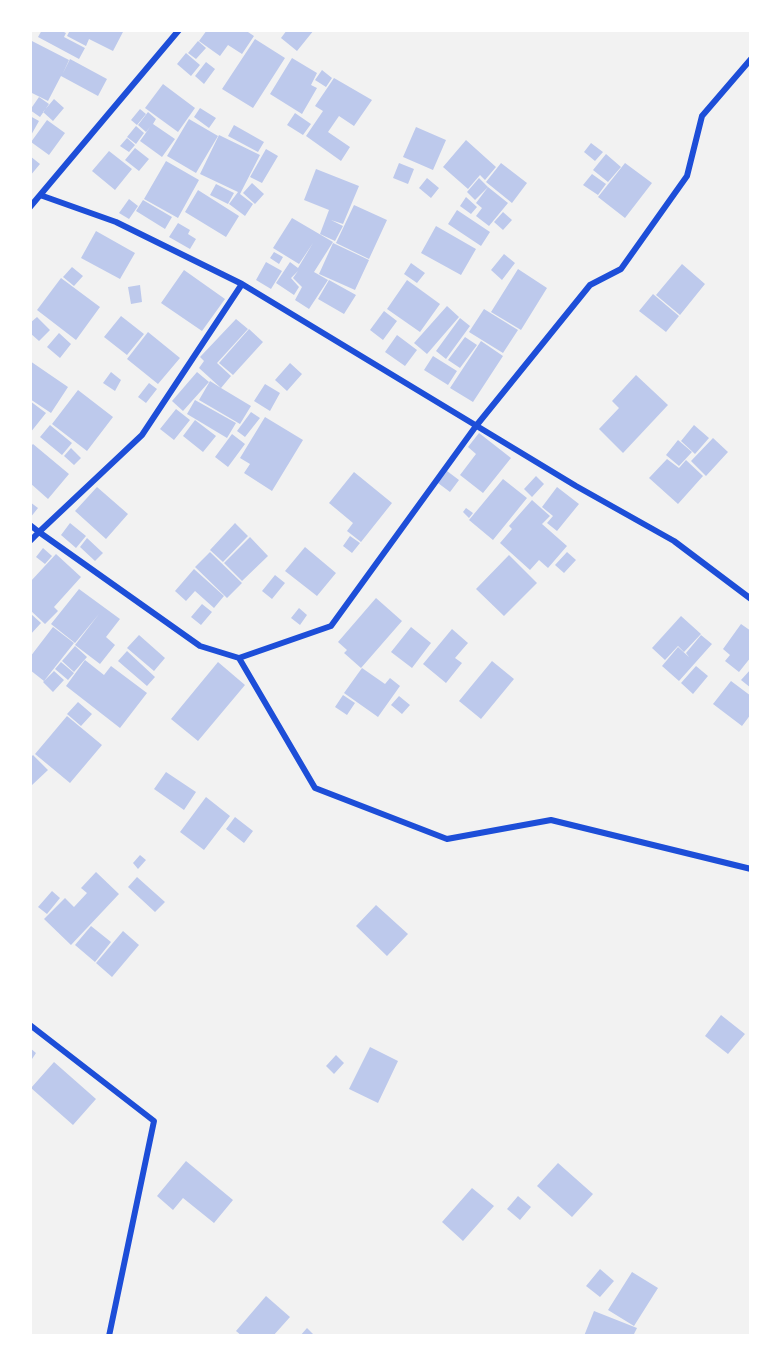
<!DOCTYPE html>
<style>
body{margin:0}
#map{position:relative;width:781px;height:1366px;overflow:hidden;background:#f2f2f2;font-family:Inter,sans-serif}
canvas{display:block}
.frame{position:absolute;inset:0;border:32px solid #fff;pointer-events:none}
</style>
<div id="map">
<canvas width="781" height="1366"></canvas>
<div class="frame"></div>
</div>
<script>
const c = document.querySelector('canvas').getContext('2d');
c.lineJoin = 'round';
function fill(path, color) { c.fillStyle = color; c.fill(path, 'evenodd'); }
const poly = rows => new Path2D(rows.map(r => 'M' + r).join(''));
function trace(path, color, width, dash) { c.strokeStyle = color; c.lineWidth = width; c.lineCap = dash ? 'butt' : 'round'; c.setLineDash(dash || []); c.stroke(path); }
const building = poly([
 [42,30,60,30,66,33,64,37,85,48,79,59,38,37],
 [70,30,124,30,113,51,89,39,86,46,67,36],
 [207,30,245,30,254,36,242,54,228,45,220,56,199,41],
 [287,30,314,30,297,51,281,38],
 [255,39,285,58,253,108,222,89],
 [30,40,69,60,63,73,70,59,107,79,98,96,61,76,48,101,30,92],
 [198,41,206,48,196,59,188,53],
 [186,53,200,65,191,76,177,64],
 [292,58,317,73,311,85,317,88,302,114,270,94],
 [206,62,215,69,204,84,195,76],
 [322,70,332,78,326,87,315,80],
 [334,78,372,100,354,126,339,116,328,132,350,147,341,161,306,136,323,111,315,106],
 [163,84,195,108,178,132,145,108],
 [39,97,49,104,40,117,30,110],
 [54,99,64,108,53,121,43,112],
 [200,108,216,118,209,128,194,117],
 [140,109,146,114,137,125,131,120],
 [148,112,156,119,153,124,175,139,162,157,140,141,150,127,146,132,138,125],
 [295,113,311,124,303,135,287,125],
 [30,116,39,121,30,137],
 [189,119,218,136,196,173,167,156],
 [47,120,65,133,49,155,31,142],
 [234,125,264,142,258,152,228,136],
 [136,126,144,133,136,144,127,137],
 [416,127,446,140,433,170,403,157],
 [219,135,260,155,240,194,253,204,245,216,229,204,238,192,200,174],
 [127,138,135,145,129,152,120,146],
 [466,140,496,167,485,180,480,175,468,189,443,167],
 [591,143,603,152,595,161,584,152],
 [135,148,149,159,139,171,125,160],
 [266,149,278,156,262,183,250,177],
 [109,151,132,169,115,190,92,171],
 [606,154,621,167,608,182,593,170],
 [30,156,40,164,30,176],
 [166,161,199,180,178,218,144,199],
 [399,163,414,169,408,184,393,178],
 [501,163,527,183,512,203,486,182],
 [625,163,652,183,625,218,598,197],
 [316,169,359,186,343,224,331,220,343,226,335,241,320,234,329,210,304,200],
 [592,174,606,184,598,195,583,185],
 [427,178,439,188,431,198,419,188],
 [479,178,488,187,475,200,467,192],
 [252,183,264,194,255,204,243,193],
 [216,184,234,193,228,204,210,195],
 [488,187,508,203,489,226,476,216,482,208,476,203],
 [198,190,239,216,226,237,185,212],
 [466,197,477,207,471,214,460,206],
 [129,199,138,206,129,219,119,213],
 [143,200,172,217,165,229,136,211],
 [354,205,387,220,369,259,336,243],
 [457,210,490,232,481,246,448,224],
 [503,212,512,220,503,230,494,222],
 [292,218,333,242,314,272,328,280,309,309,295,300,302,287,293,278,298,271,291,278,299,287,294,295,276,283,290,262,298,268,313,243,299,264,273,248],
 [178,223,190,230,188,234,196,239,190,249,169,237],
 [436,226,476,249,461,275,421,253],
 [96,231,135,253,120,279,81,258],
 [333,243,369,260,355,290,319,274],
 [274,252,283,257,279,264,270,258],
 [504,254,515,263,502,280,491,270],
 [266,262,282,271,271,289,256,280],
 [411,263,425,273,417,283,404,274],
 [682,264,705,284,680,315,656,295],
 [72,267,83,276,74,286,63,277],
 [518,269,547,288,521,330,491,312],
 [184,270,225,299,202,331,161,303],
 [61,278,100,307,76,340,37,310],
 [329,280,356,295,344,314,318,299],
 [407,280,440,304,420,332,387,309],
 [140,285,142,302,131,304,128,287],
 [653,294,679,316,666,332,639,311],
 [447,306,459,317,427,354,414,343],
 [484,309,518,330,503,353,469,332],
 [384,311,397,321,383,340,370,330],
 [121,316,144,334,127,355,104,337],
 [37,317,50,330,39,341,30,333,30,323],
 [460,318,470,326,446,359,436,351],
 [236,319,248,329,217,363,231,376,221,388,251,406,240,424,199,400,210,381,221,388,199,368,204,361,200,357],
 [249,329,263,342,233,375,219,363],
 [148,332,180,358,158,384,127,359],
 [59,333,71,344,60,358,47,347],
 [397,335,417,350,405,366,385,352],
 [465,337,477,345,460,368,448,360],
 [481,341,503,356,473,402,450,388],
 [433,356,457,371,448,385,424,370],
 [30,361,68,387,51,413,30,399],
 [290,363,302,374,287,391,275,380],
 [111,372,121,380,115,391,103,383],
 [197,372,209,382,183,411,172,401],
 [636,375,668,405,623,453,599,429,619,408,612,401],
 [149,383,157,389,146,403,138,397],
 [265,384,280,393,270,411,254,401],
 [78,390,113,417,87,451,52,424],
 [195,400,236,423,227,438,187,414],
 [30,401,46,413,30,433],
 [176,409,190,420,174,440,160,429],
 [251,412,260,418,245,437,237,431],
 [265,417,303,440,272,491,244,473,250,464,240,458],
 [195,420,216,436,203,452,183,436],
 [50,425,72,443,62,455,40,437],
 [694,425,709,438,695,454,681,441],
 [479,433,511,458,483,493,460,475,476,454,468,447],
 [232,434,245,444,228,467,215,457],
 [713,438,728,452,706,476,691,461],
 [678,440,692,452,679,466,666,455],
 [33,444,69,474,48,499,30,483,30,447],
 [71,448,81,458,74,465,64,456],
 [667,459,679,468,686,460,703,476,678,504,649,478],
 [447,471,459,480,450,492,438,483],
 [354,472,392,503,361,542,347,531,353,523,329,503],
 [536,476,544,484,532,497,524,489],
 [503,479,527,498,493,540,469,520],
 [97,487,128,514,106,539,75,511],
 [557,487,579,504,557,531,547,523,553,516,542,507],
 [532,500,550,516,542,524,567,546,548,568,539,560,530,570,500,543,512,529,509,526],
 [30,502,38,508,30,518],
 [466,508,473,513,469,518,463,512],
 [70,523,86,536,76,548,61,535],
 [235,523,248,536,223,562,210,550],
 [350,536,360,543,352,553,343,546],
 [250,537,268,556,242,581,224,563],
 [87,538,103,553,95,561,80,547],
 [305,547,336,573,317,596,285,571],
 [43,548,52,556,45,564,36,557],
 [210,552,242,583,227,598,195,567],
 [567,552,576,560,564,573,555,565],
 [56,554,81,577,54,607,58,611,45,624,30,610,30,582],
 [509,555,537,583,504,616,476,589],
 [194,569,224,596,214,608,195,591,186,601,175,591],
 [275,575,285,583,272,599,262,591],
 [79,589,120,619,106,637,115,645,100,664,75,645,99,614,75,643,51,624],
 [376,598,402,621,361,668,344,653,347,650,338,642],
 [202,604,212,612,201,625,191,617],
 [299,608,307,615,300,625,291,618],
 [30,613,41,623,30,635],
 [681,616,701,634,684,652,678,646,665,660,652,648],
 [741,624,751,631,751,657,739,672,725,661,730,655,723,649],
 [53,627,74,643,44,681,30,670,30,657],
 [411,627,431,643,412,668,391,652],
 [452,629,468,643,455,658,462,663,446,683,423,664],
 [139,635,165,658,154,671,127,648],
 [701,635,712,644,679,681,662,666,678,647,689,657,686,653],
 [75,646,87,657,74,672,62,661],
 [127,651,155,677,147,686,118,661],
 [85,660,104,675,111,666,147,693,120,728,66,686],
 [492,661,514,679,481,719,459,701],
 [61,662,74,673,68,680,55,669],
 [218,662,245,685,198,741,171,719],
 [696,666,708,676,693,694,681,683],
 [362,668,385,684,390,678,400,686,378,717,344,693],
 [751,669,751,688,741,680],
 [54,671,64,680,53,692,43,682],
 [731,681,751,696,751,714,742,726,713,704],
 [343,695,355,703,347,715,335,707],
 [399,696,410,705,402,714,391,705],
 [78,702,92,714,81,726,67,714],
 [67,716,102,745,70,783,35,754],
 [33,755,48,770,31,786,30,758],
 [166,772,196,792,184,810,154,789],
 [206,797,230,816,204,850,180,832],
 [235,817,253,831,244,843,226,829],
 [140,855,146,860,138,869,133,863],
 [96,872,119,894,71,945,44,919,65,898,74,907,87,893,81,888],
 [137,877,165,902,155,912,128,887],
 [52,891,60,898,47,914,38,907],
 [376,905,408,934,387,956,356,926],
 [91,926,111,942,95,962,75,945],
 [123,931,139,945,112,977,96,963],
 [721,1015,745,1034,728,1054,705,1036],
 [370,1047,398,1061,378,1103,349,1089],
 [30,1048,36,1053,30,1062],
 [336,1055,344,1063,334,1074,326,1066],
 [54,1062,96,1099,73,1125,31,1088],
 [186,1161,233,1200,214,1223,183,1198,173,1210,157,1196],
 [558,1163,593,1194,572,1217,537,1186],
 [472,1188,494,1206,463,1241,442,1222],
 [518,1196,531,1207,520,1220,507,1209],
 [600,1269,614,1281,600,1297,586,1286],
 [632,1272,658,1288,634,1326,608,1310],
 [266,1296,290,1317,273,1336,242,1336,236,1331],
 [594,1311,637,1328,633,1336,584,1336],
 [307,1328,315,1336,300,1336]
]);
const minor = poly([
 [40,195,116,222,242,284,576,486,674,541,751,599],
 [30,207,179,30],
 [30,525,39,532,142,435,242,284],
 [30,541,39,532,200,646,239,658,315,788,447,839,551,820,751,869],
 [239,658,331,626,476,426,590,285,621,269,687,176,702,116,751,59],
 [30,1025,154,1121,109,1336]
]);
fill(building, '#bdc9ec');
trace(minor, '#1d4ed8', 6);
</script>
